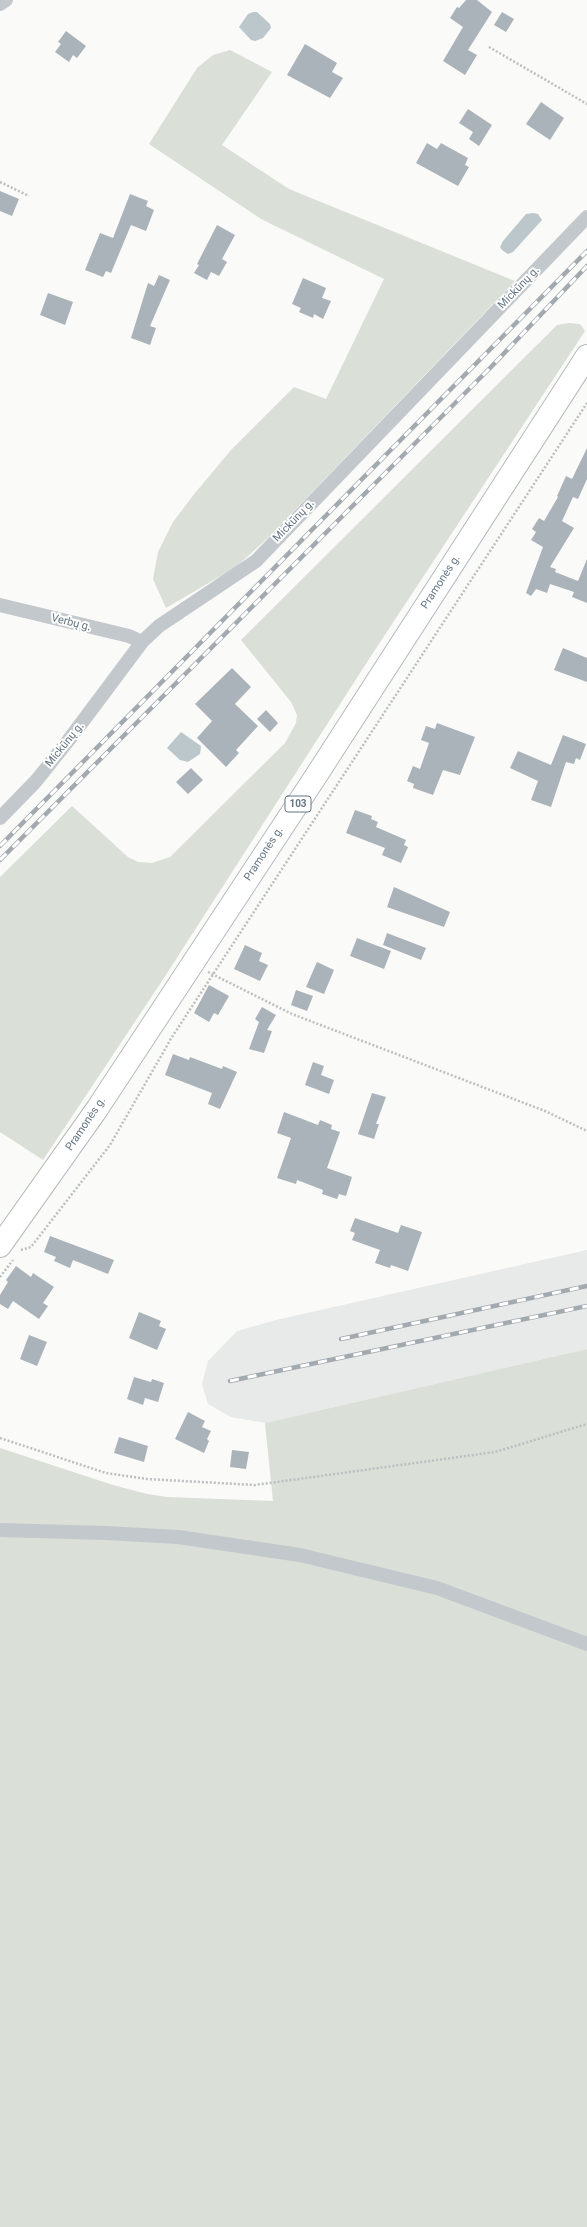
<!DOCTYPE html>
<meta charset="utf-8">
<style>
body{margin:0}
canvas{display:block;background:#fafaf8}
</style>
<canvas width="587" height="2227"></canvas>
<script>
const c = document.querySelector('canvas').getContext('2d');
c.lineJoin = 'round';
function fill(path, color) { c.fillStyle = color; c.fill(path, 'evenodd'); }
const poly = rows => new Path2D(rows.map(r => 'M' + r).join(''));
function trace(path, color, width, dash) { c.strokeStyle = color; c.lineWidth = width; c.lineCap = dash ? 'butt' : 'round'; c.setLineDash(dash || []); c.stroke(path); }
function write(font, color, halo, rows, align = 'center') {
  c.font = font + ' Roboto,sans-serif'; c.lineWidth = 4; c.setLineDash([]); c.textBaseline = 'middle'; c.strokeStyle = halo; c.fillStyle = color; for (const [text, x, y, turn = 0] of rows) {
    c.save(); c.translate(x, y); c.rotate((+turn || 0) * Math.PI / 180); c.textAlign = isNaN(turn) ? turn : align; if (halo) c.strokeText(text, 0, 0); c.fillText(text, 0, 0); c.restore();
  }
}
const built = poly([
 [587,1250,587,1349,265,1423,231,1417,208,1404,202,1384,208,1361,237,1331,276,1320]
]);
const green = poly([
 [230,50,272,72,222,145,289,189,515,281,271,535,236,567,166,608,153,579,158,552,173,522,195,493,231,450,294,387,326,399,384,279,261,219,149,144,197,68,213,55],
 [569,323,580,324,585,331,371,656,162,981,43,1160,0,1132,0,877,72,806,128,857,138,862,152,863,170,857,285,743,296,723,297,715,291,702,241,640,557,325],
 [587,1349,587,2227,0,2227,0,1448,113,1485,147,1494,167,1497,273,1501,265,1423]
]);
const water = poly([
 [253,12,257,12,270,24,271,28,263,38,255,41,251,40,239,27,248,14],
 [533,213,538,214,542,220,513,252,508,254,502,250,500,247,503,241,526,214],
 [181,732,201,746,200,754,188,762,180,760,167,748]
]);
const building = poly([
 [466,0,477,0,492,12,468,50,477,55,465,75,443,61,463,27,450,18,457,7,459,8],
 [502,12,514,19,506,32,494,25],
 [66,31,86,46,77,58,73,55,69,62,55,52,61,44,58,42],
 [305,44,337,63,332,72,343,78,330,98,287,75],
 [541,102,564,118,550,140,526,124],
 [468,109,492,125,479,146,469,139,473,132,459,123],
 [427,143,437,149,441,143,468,158,465,165,469,167,458,186,416,163],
 [0,191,19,199,12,216,0,211],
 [130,194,148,201,146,206,154,210,146,231,131,225,111,273,106,271,103,277,85,270,100,233,113,238],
 [217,225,235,235,222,259,227,262,219,276,211,272,207,280,194,273,199,265,197,264],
 [159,275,170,280,150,326,156,328,150,345,131,338,148,283,154,286],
 [303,278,326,288,322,298,331,301,323,319,314,314,313,318,299,312,301,308,292,304],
 [48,293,73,302,65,325,40,315],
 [587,448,587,479,578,499,573,497,562,521,574,528,550,567,556,569,555,572,578,581,587,559,587,603,572,597,574,592,550,584,547,593,536,589,531,596,526,593,543,547,531,540,536,532,532,529,539,518,544,521,558,497,557,496,566,476,572,479],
 [563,648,587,658,587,682,554,670],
 [232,668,251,687,235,704,258,726,236,750,239,753,226,767,197,738,212,721,195,704],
 [266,710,278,723,270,732,257,719],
 [437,723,475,737,460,775,443,770,433,795,413,788,414,784,407,781,413,766,420,769,429,743,421,740,426,726,435,729],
 [563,735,586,744,580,760,576,758,574,764,566,762,551,807,531,800,538,781,510,768,518,751,551,765],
 [191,768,203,780,188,794,176,782],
 [355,810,372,816,371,819,378,822,376,827,406,840,404,845,408,847,401,863,382,855,385,848,346,833],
 [394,887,450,912,444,927,387,907],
 [387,933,426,948,421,960,383,945],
 [357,938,391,951,384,969,350,956],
 [245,945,262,953,259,961,268,965,260,981,234,969],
 [317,962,334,970,324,994,306,987],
 [209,985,229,996,218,1015,214,1013,209,1022,194,1013],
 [296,990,313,996,307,1011,291,1005],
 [262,1007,276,1015,267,1030,272,1031,264,1053,249,1049,259,1022,255,1019],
 [173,1054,189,1060,190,1057,222,1069,223,1066,237,1072,220,1109,208,1104,212,1093,165,1075],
 [313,1062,324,1066,321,1075,334,1080,329,1094,305,1085],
 [372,1093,386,1097,376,1124,379,1124,374,1139,358,1134],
 [284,1112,318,1125,320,1120,332,1125,331,1129,340,1132,327,1168,352,1177,346,1196,339,1194,337,1199,322,1194,323,1190,297,1180,296,1184,277,1178,291,1138,277,1133],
 [355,1218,398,1233,401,1225,422,1232,408,1271,391,1265,390,1268,375,1263,380,1250,352,1240,355,1233,350,1231],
 [50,1236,114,1260,108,1274,73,1260,70,1268,54,1261,56,1257,44,1252],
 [16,1266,31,1277,33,1273,54,1287,43,1303,48,1306,39,1319,13,1301,8,1309,0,1304,0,1295,8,1282,6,1280],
 [139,1312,161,1321,159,1326,166,1329,157,1350,129,1338],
 [29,1335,47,1342,37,1366,20,1359],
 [134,1377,151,1382,152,1379,164,1383,158,1402,145,1398,143,1405,127,1399],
 [188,1412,205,1421,202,1427,211,1431,207,1439,209,1441,204,1453,175,1439],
 [119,1437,148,1446,144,1462,114,1453],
 [232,1450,249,1452,246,1469,230,1467]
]);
const path = poly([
 [489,47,587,104],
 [0,182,29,196],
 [208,972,292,1014,545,1111,587,1131],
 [21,1250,31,1247,110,1145,172,1037,587,403],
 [0,1277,13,1260],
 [0,1438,106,1473,147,1479,255,1485,495,1452,587,1424]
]);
const minor = poly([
 [0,4,6,0],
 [0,605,129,636,142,642],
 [0,818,36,781,68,741,142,642,159,626,256,561,587,217],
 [0,1530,106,1533,178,1537,300,1555,437,1588,587,1644]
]);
const primary = poly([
 [0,1246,97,1109,314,779,587,356]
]);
const rail = poly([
 [0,846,587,251],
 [0,860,492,366,587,266],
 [341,1339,587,1286],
 [230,1381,587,1306]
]);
const shields = [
 [298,804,26]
];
const shieldNames = [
 ["103",298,804]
];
const streetNames = [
 ["Mickūnų g.",519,288,-46],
 ["Mickūnų g.",294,521,-46],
 ["Pramonės g.",441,582,-57],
 ["Verbų g.",71,623,14],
 ["Mickūnų g.",65,745,-51],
 ["Pramonės g.",264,854,-57],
 ["Pramonės g.",86,1124,-56]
];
fill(built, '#e8e9e9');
fill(green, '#dadfd7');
fill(water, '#bbc7cb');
fill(building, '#aab3b9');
trace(primary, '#b5babe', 24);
trace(path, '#bbbfc2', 2.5, [2, 2]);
trace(minor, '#c3c8cc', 14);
trace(primary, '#fff', 22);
trace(rail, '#a2aab0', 4.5);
trace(rail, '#fff', 3, [9]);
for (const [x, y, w] of shields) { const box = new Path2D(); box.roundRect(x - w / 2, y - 8, w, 16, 3); c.fillStyle = '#fff'; c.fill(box); trace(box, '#657683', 1); }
write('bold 10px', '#657683', null, shieldNames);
write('11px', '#657683', '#fff', streetNames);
</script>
